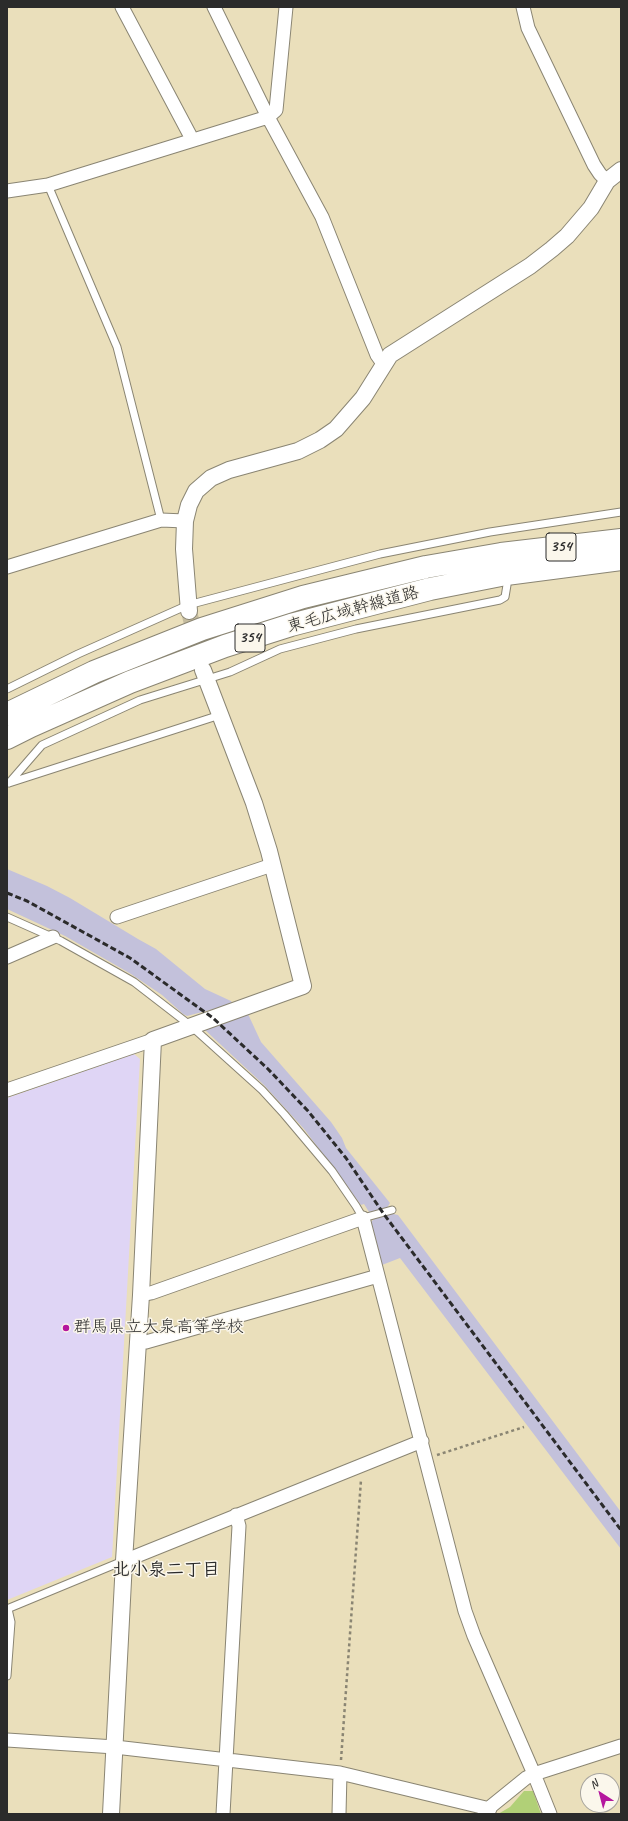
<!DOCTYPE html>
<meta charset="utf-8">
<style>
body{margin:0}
#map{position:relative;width:628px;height:1821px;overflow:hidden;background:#eadfbb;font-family:Caveat,sans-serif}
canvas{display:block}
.frame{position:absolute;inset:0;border:8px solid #2b2b2b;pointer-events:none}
.north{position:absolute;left:580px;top:1773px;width:40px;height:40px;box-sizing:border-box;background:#fbf7ec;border:1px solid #a8a59f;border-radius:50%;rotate:324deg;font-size:11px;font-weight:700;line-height:16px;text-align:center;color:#2b2b2b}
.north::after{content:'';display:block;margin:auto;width:14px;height:18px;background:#b5179e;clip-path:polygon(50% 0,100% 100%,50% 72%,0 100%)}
</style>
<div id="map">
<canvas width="628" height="1821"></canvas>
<div class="frame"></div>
<div class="north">N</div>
</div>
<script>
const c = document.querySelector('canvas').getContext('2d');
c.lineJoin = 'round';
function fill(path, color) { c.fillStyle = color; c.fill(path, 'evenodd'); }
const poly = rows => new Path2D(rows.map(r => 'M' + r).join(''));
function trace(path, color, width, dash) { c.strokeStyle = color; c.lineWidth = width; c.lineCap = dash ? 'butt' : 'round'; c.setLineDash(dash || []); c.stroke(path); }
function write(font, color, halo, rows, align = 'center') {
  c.font = font + ' Caveat,"Klee One",sans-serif'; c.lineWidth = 3; c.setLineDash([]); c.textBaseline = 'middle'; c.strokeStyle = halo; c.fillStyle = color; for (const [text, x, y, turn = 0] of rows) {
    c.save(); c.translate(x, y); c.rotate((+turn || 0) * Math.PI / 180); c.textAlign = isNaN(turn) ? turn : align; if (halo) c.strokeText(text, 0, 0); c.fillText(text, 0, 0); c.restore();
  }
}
const built = poly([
 [134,1054,140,1059,112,1557,7,1600,7,1098]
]);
const industrial = poly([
 [7,869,47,886,70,898,138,939,156,949,205,989,231,1001,233,1004,187,1016,183,1014,162,995,131,974,65,936,7,909],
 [248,1014,261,1042,331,1122,342,1138,346,1148,390,1203,387,1208,369,1212,364,1204,361,1205,304,1129,264,1085,205,1030,210,1026],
 [389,1213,398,1215,621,1512,621,1549,400,1258,382,1265,371,1222,375,1218]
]);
const green = poly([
 [524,1791,533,1791,541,1814,498,1814,510,1807]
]);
const tertiaryTunnel = poly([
 [189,611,202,667]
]);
const path = poly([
 [437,1455,524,1427],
 [341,1760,361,1480]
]);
const service = poly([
 [48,185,117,347,161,520],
 [7,689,78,654,188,605,380,554,490,532,621,512],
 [9,783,42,745,140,700,230,672,280,649,356,629,500,600,505,597,507,585,506,576],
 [9,783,220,715],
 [7,917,61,941,134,982,191,1026,262,1090,284,1114,332,1171,356,1206,363,1218,392,1210],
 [7,1609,123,1561],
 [7,1676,11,1622,8,1609]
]);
const minor = poly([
 [122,7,192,139],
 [214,7,268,117,322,217,377,355,384,365],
 [523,7,528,28,594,165,600,174,607,181],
 [7,191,48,185,268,117,276,110,286,7],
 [7,567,161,520,185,521],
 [117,917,272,865],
 [7,957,53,937],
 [7,1090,153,1040],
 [141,1295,151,1293,363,1218,465,1611,474,1636,534,1774,550,1814],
 [146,1342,378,1276],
 [124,1561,422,1441],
 [7,1740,115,1747,340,1773,490,1809],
 [484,1812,526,1778,534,1774,621,1746],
 [223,1814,239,1526,236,1515],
 [339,1814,340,1773]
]);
const tertiary = poly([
 [189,611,184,549,185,521,189,505,196,491,211,478,229,470,298,451,320,440,336,429,363,398,390,355,530,266,552,249,567,236,591,208,607,181,621,170],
 [111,1814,124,1561,141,1295,153,1040,303,986,269,851,254,803,203,670]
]);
const trunk = poly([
 [7,714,94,672,202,629,303,597,426,567,501,554,621,540],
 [7,738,31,726,130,682,225,646,291,625,430,589,506,574,621,559]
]);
const rail = poly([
 [7,893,27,901,130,958,213,1018,268,1069,308,1111,346,1158,383,1213,621,1530]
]);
const markers = [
 [66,1328,4,"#b5179e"]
];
const shields = [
 [561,547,30],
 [250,638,30]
];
const shieldNames = [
 ["354",561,547],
 ["354",250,638]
];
const streetNames = [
 ["東毛広域幹線道路",353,610,-15]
];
const poiNames = [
 ["群馬県立大泉高等学校",74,1328]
];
const neighbourhoodNames = [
 ["北小泉二丁目",166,1570]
];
fill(built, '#dfd5f5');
fill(industrial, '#c3c1db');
fill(green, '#b1d077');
trace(tertiaryTunnel, '#c4bb9e', 16, [16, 8]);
trace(service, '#8a8573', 9);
trace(minor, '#8a8573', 15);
trace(tertiary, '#8a8573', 18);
trace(trunk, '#8a8573', 24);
trace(path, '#8a8573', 2.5, [3, 3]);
trace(service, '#fff', 7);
trace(minor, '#fff', 13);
trace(tertiary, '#fff', 16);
trace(trunk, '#fff', 22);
trace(rail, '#2b2b2b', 3, [6, 3]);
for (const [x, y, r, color] of markers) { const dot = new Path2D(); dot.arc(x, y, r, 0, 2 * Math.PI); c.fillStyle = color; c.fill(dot); trace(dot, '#fbf7ec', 1.5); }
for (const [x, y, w] of shields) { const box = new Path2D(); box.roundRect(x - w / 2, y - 14, w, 28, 3); c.fillStyle = '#fbf7ec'; c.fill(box); trace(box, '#2b2b2b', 1); }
write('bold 16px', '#2b2b2b', null, shieldNames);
write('17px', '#2b2b2b', '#fbf7ec', streetNames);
write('17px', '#2b2b2b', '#fbf7ec', poiNames, 'left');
write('bold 18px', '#2b2b2b', '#fbf7ec', neighbourhoodNames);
</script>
